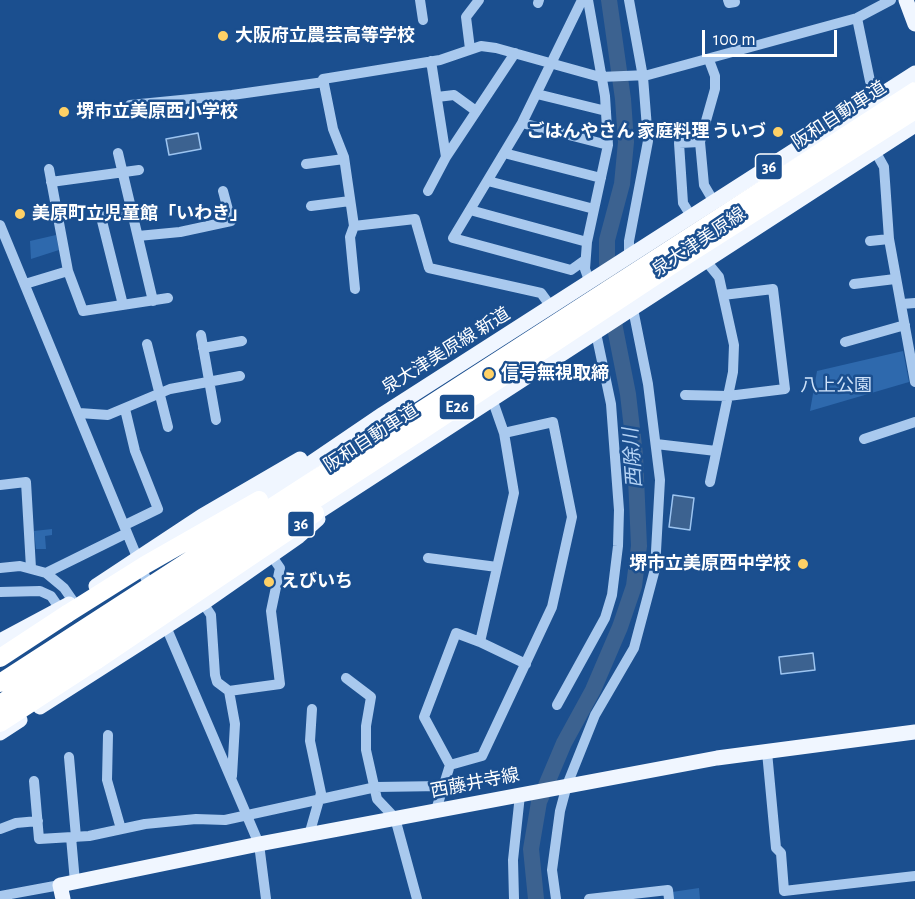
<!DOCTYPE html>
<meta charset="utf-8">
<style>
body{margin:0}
#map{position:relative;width:915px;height:899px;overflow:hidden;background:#1b4f8f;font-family:"Alegreya Sans",sans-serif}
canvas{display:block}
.scale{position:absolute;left:702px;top:30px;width:135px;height:27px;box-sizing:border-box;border:3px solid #fff;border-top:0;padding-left:8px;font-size:18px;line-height:21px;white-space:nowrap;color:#fff;-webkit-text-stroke:4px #1b4f8f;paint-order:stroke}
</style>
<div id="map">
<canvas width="915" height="899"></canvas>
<div class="scale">100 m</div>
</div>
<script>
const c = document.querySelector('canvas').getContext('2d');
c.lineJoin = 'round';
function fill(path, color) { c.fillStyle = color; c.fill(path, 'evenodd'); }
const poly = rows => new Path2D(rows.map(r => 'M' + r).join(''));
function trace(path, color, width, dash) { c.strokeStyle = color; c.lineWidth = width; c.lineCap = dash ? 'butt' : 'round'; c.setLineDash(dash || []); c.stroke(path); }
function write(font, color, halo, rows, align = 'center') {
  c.font = font + ' "Alegreya Sans","Noto Sans JP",sans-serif'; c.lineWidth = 5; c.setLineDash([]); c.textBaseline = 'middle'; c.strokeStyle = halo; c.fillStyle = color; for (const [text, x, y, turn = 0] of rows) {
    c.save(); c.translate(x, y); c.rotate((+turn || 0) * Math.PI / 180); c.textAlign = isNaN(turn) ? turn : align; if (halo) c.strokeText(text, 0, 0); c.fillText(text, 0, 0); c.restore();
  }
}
const green = poly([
 [56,235,59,250,31,259,30,241],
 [903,351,909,382,810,411,817,371],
 [52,529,52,535,45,536,46,549,36,549,34,531],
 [699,888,700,899,673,899,672,892]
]);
const water = poly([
 [198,133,201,149,169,155,166,139,198,133],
 [673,495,694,498,690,530,669,527,673,495],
 [813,653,815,670,781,674,779,657,813,653]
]);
const river = poly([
 [536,899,531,849,539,802,564,743,593,690,620,627,634,586,639,546,635,455,628,394,615,328,607,262,607,240,622,184,626,142,623,99,609,0]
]);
const minor = poly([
 [420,0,423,20],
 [582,0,522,123,453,238,571,270,585,260],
 [588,0,605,96,608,145,587,242,585,269,590,283],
 [728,0,729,3,735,2],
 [538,3,539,0],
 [857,18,870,81,880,95],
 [470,49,466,17,479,0],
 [709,60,715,76,715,89,700,142,704,185,714,202],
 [431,61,446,157],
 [537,94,606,111],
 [437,97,454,95,476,111],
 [130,105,232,95,324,82],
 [522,123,608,145],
 [875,151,884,167,889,239,915,382],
 [118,153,153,301],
 [504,153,601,178],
 [306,164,344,159],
 [49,169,68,271,83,311,168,298],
 [488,181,594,209],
 [51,182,139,170],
 [428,191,446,157,515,53],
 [311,206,350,201],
 [470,210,587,242],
 [691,216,683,203,679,143,700,142],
 [0,225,151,591],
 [354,226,350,237,355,289],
 [138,236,180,232,231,221,223,191],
 [870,241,889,239],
 [629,257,629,241,648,141,643,77,629,0],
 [706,261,719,277,734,345,733,372,710,482],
 [25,284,68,271],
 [854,284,895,279],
 [902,304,915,303],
 [123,305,101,217,132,210],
 [552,308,541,293,429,268,415,219,354,226,344,157,333,129,323,79,440,60,481,46,496,48,600,77,648,75,857,18,891,0],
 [201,335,216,420],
 [845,342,905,325],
 [147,344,168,427],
 [203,348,242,341],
 [685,395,728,396,785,389,773,289,723,295],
 [125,409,135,451,158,509,125,525],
 [79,413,108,415,170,389,240,376],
 [864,439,915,422],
 [656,444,716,451],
 [0,485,26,482,31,568],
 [428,558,497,567],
 [0,568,20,566,46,573,64,588,73,601],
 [46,573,127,533],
 [0,592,40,591,51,596,60,609],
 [203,603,211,615,215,675,217,682,229,691],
 [164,622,259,844,266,899],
 [480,642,526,664],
 [346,678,371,697,366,726,366,750,377,799,395,818,417,899],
 [557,705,605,618,612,595,618,546,619,510,611,404,596,333],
 [108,735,107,780,121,829],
 [767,752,776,848,781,853,784,891,915,876],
 [69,757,76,837],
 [450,765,482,756,552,607,572,517,553,422,504,433],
 [232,776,235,724,229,691,280,684,271,611,280,568,271,555],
 [34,781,39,839,89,836,145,824,196,819,225,820,376,787,442,786],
 [436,810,450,765,424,717,456,633,480,642,514,493,504,433,490,393],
 [0,829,16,823,38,821],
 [309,835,321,793,310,741,312,709],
 [71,837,75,882],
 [0,896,60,885],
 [514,899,513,860,520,795],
 [556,899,552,870,560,811,567,785,595,715,634,648,655,569,660,480,648,384,633,309],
 [589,899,668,890,669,899]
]);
const major = poly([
 [906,0,915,24],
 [249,505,383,414,915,73],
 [306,520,915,125],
 [96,586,202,516,300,459],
 [0,641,69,604],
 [40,707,203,603,299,536,318,519],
 [0,733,20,720],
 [63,899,60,885,259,844,717,758,915,732]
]);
const highway = poly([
 [0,658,67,614],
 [0,723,97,660]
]);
const highwayBridge = poly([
 [67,614,145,565,259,500],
 [97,660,315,513],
 [0,683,915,91],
 [0,704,421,431,684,257,915,110]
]);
const markers = [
 [223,36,6,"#ffd166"],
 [64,112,6,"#ffd166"],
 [778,132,6,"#ffd166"],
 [20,214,6,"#ffd166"],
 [489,374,6,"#ffd166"],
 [803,564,6,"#ffd166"],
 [269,582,6,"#ffd166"]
];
const shields = [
 [769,167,27],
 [457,407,36],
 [301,524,27]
];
const shieldNames = [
 ["36",769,167],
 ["E26",457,407],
 ["36",301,524]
];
const poiNames = [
 ["大阪府立農芸高等学校",235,36],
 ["堺市立美原西小学校",76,112],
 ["ごはんやさん 家庭料理 ういづ",766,132,"right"],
 ["美原町立児童館「いわき」",32,214],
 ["信号無視取締",501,374],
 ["堺市立美原西中学校",791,564,"right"],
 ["えびいち",281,582]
];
const streetNames = [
 ["阪和自動車道",839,115,-33],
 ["泉大津美原線",699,242,-34],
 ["泉大津美原線 新道",446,351,-32],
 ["阪和自動車道",371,438,-33],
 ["西藤井寺線",475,783,-11]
];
const parkNames = [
 ["八上公園",836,386]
];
const waterNames = [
 ["西除川",633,458,-94]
];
fill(green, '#2e69ad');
fill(water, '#3c6290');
trace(water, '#9cc4f0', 1.5);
trace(river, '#3c6290', 16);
trace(minor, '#a9c9ee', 10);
trace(major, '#f0f6ff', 15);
trace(highway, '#fff', 18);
trace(highwayBridge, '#fff', 18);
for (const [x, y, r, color] of markers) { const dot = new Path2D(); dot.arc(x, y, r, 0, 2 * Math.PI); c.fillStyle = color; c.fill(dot); trace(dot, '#1b4f8f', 2); }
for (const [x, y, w] of shields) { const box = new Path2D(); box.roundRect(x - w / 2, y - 13, w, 26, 4.5); c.fillStyle = '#1b4f8f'; c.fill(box); trace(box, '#fff', 1.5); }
write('bold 16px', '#fff', null, shieldNames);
write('bold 18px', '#fff', '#1b4f8f', poiNames, 'left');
write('18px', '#fff', '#1b4f8f', streetNames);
write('18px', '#cfe3fa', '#1b4f8f', parkNames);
write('italic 20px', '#b5d3f5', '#1b4f8f', waterNames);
</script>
